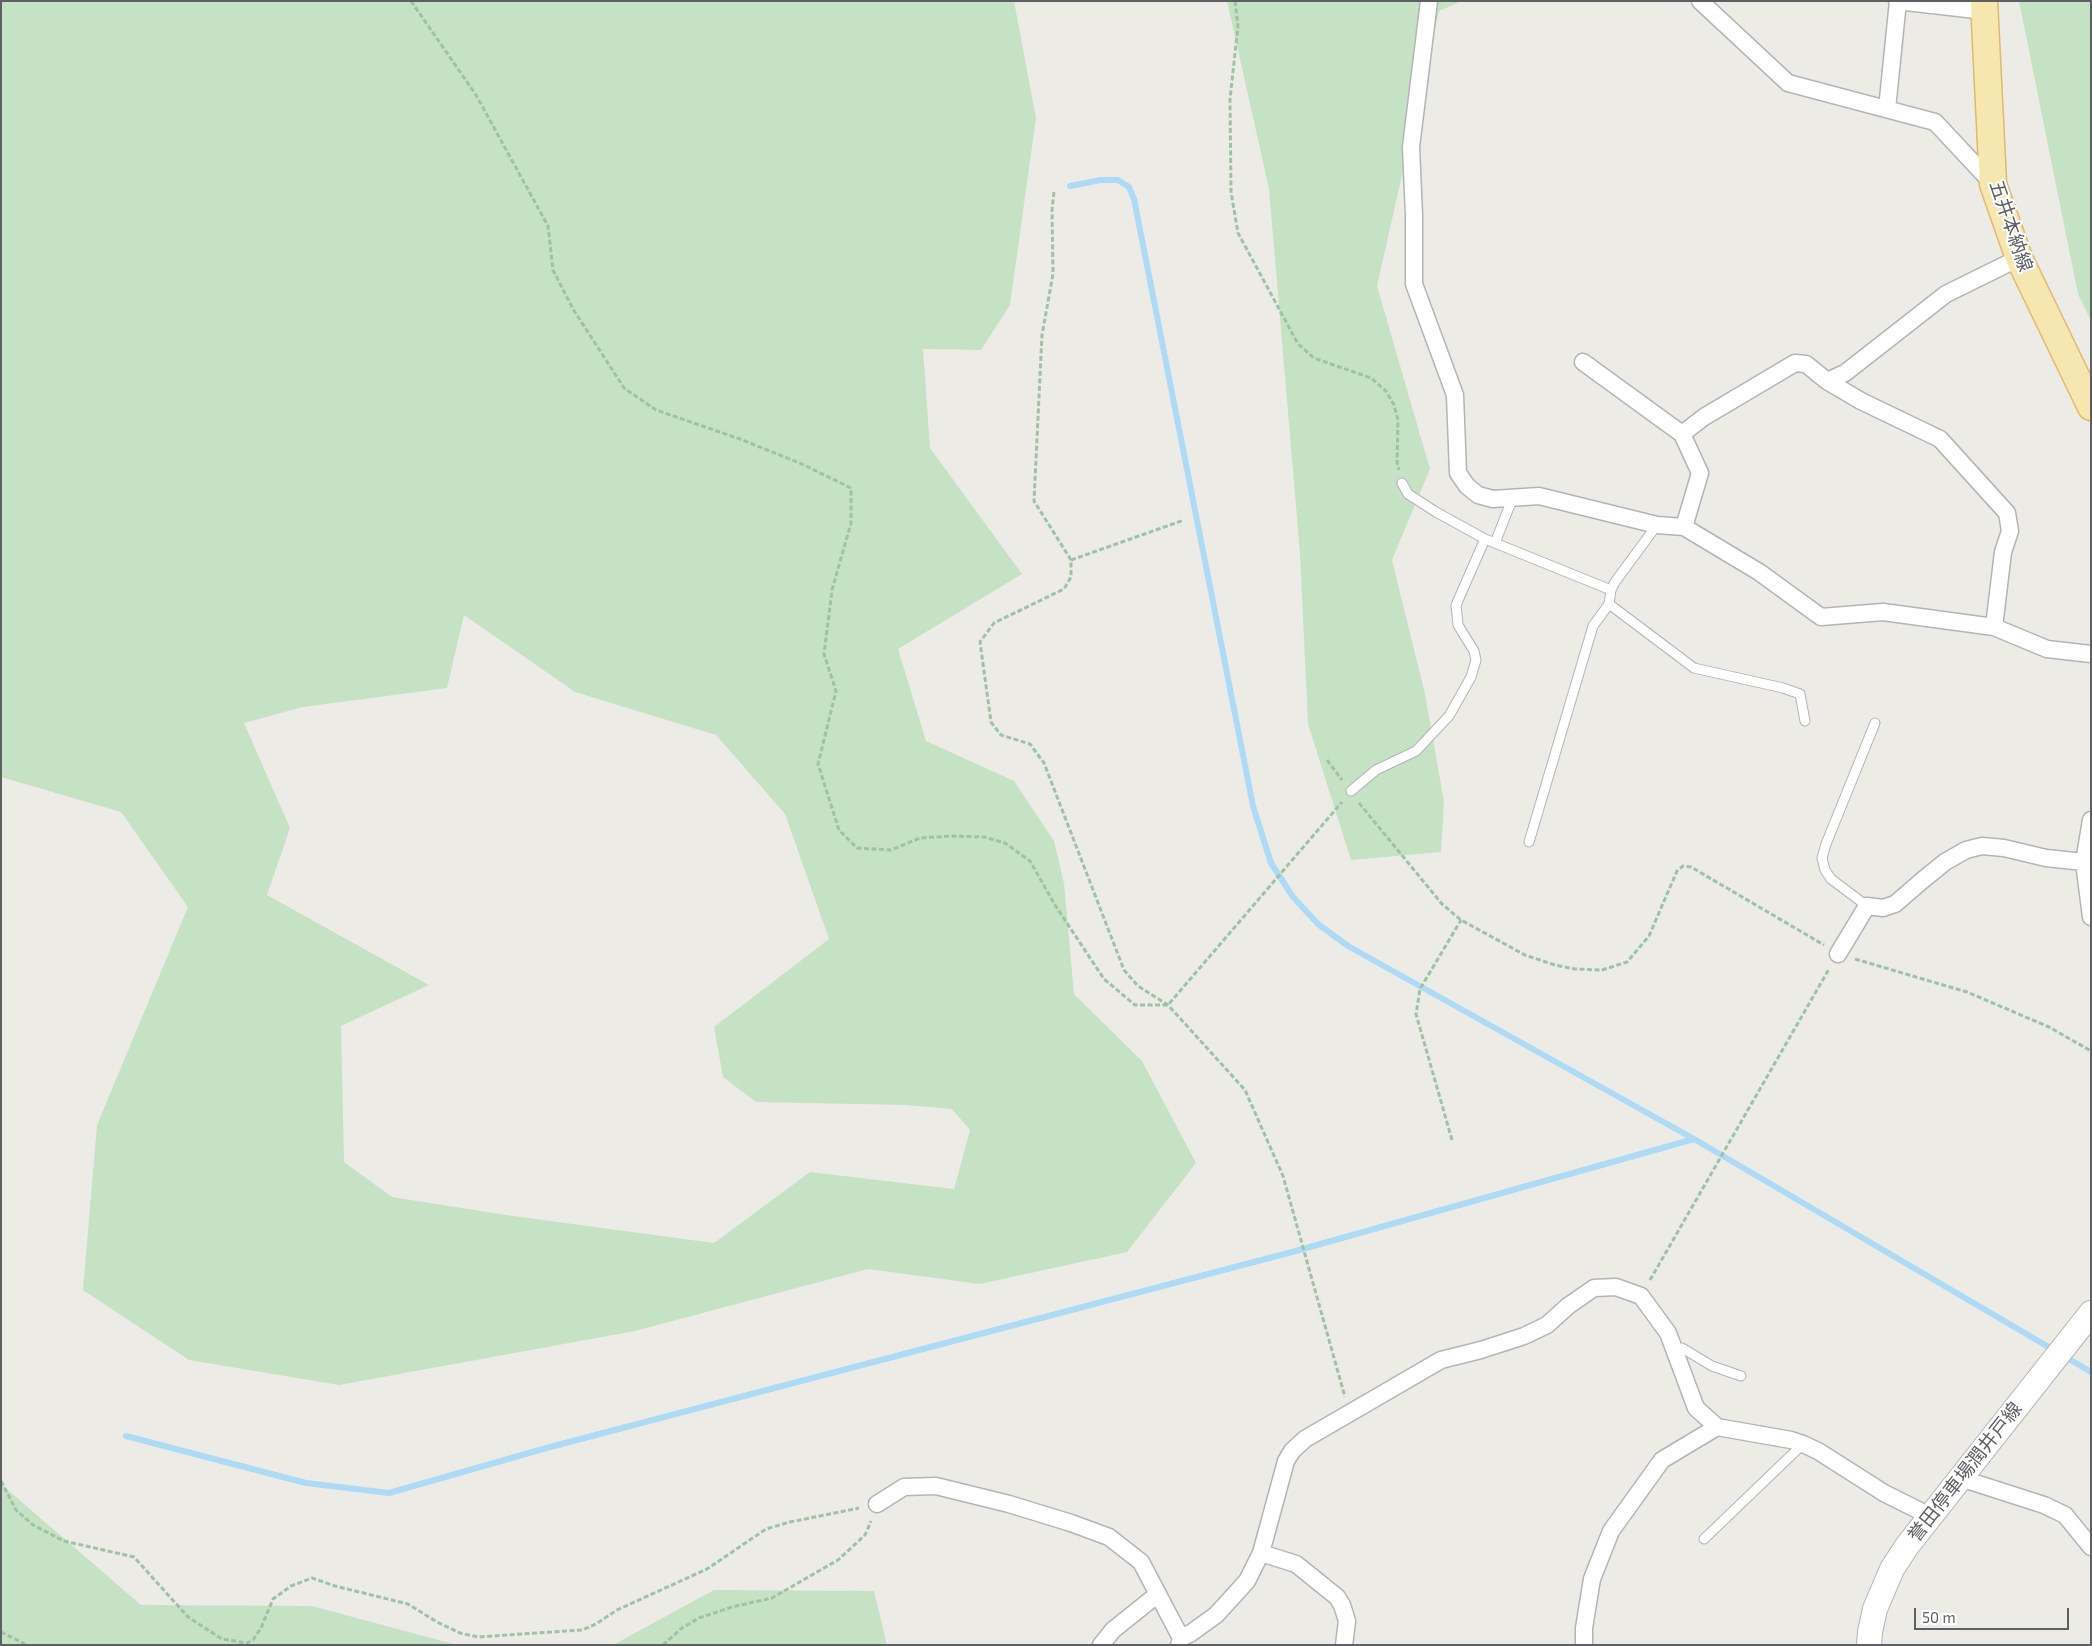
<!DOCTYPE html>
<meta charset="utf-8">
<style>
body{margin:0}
#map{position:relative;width:2092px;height:1646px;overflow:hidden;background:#edebe5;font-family:"Exo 2",sans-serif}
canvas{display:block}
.frame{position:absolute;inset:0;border:2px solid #5d6063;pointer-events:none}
.scale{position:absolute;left:1914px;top:1608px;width:155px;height:22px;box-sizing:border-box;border:2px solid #5d6063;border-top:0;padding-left:6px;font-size:15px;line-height:18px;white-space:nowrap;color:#5d6063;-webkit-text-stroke:4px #fff;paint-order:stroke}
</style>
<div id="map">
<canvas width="2092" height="1646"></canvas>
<div class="frame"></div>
<div class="scale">50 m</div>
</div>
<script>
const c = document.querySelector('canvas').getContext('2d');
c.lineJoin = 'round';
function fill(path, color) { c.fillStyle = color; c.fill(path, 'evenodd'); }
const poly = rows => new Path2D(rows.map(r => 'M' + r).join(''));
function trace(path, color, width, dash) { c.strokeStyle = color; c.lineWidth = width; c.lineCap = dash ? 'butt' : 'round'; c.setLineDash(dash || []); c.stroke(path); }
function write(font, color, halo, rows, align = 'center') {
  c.font = font + ' "Exo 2","Noto Sans JP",sans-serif'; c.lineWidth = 4; c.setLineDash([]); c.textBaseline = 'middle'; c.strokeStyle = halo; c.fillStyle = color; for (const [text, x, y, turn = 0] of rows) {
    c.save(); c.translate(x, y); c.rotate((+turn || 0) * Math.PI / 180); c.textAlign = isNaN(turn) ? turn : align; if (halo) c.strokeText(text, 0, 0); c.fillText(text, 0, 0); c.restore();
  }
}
const green = poly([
 [1,1,1014,1,1036,118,1010,305,981,350,923,349,930,448,1022,574,898,649,926,741,1014,781,1054,841,1064,883,1074,994,1142,1061,1196,1163,1127,1252,980,1284,868,1269,635,1331,339,1385,189,1360,83,1290,97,1125,188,907,121,812,1,777],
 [464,615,575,692,716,735,785,814,829,939,714,1027,723,1077,756,1102,906,1105,952,1109,970,1130,954,1189,810,1172,714,1243,506,1215,392,1197,344,1162,341,1026,429,985,267,895,290,828,244,723,303,707,447,688],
 [1227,1,1462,1,1439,11,1377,286,1430,469,1392,560,1425,694,1444,802,1441,852,1351,860,1308,724,1300,553,1269,189],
 [2019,1,2091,1,2091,321,2078,294],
 [1,1484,141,1605,312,1606,457,1645,1,1645],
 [714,1590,874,1591,887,1645,613,1645]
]);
const stream = poly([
 [1070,186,1101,180,1118,180,1129,187,1134,199,1253,806,1271,863,1293,897,1318,924,1348,946,1694,1139],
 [126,1436,306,1483,389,1493,550,1447,1292,1252,1694,1139,2091,1372]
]);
const path = poly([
 [411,1,476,95,548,226,553,270,573,309,624,388,656,410,740,439,802,464,851,488,851,523,832,590,824,654,836,691,818,764,839,830,857,848,891,850,920,838,952,836,984,837,1005,843,1030,861,1055,905,1104,979,1135,1005,1168,1005,1342,802],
 [1235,1,1238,26,1230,99,1231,192,1238,233,1298,344,1314,358,1371,378,1386,391,1394,405,1398,420,1397,462,1399,470],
 [1054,192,1052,210,1053,274,1042,335,1034,501,1071,560,1071,577,1064,589,994,623,980,642,991,722,1001,735,1030,744,1044,763,1124,970,1138,986,1168,1005,1245,1090,1283,1176,1345,1397],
 [1071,560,1184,520],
 [1327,760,1342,780],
 [1359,803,1442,904,1461,920,1525,955,1555,965,1575,969,1602,970,1627,962,1649,936,1677,871,1683,866,1691,867,1824,945],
 [1855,959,1967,992,2049,1027,2091,1051],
 [1452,1140,1416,1014,1420,989,1461,920],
 [1650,1280,1829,969],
 [1,1481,16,1510,33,1525,64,1541,134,1557,188,1617,222,1639,247,1643,253,1640,261,1628,273,1599,291,1586,312,1578,335,1586,408,1604,437,1622,460,1633,478,1637,582,1630,596,1624,617,1610,707,1569,766,1529,790,1522,859,1508],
 [1,1632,27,1645],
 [663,1645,682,1628,699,1618,732,1607,772,1598,838,1560,865,1535,871,1521]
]);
const lane = poly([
 [1402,483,1408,494,1436,512,1485,539,1611,590],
 [1495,543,1513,497],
 [1609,604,1694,668,1783,688,1800,694,1805,721],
 [1351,791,1376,770,1416,751,1449,716,1471,677,1476,660,1474,651,1458,625,1456,605,1485,539],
 [1529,842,1593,626,1609,604,1611,590,1615,582,1657,525],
 [1867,906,1831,879,1825,870,1822,858,1826,844,1875,723],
 [1675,1350,1682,1348,1712,1366,1741,1376],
 [1704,1539,1803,1444]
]);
const street = poly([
 [1429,1,1411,147,1414,215,1414,284,1455,395,1458,473,1467,486,1478,495,1493,499,1539,496,1657,525,1684,527,1759,572,1821,617,1883,612,1994,627,2047,649,2091,654],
 [1700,1,1788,83,1935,122,1993,184],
 [1897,1,1985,11],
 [1887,109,1898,1],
 [1583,362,1682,434,1700,473,1684,527],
 [1827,381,1845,373,1946,294,2019,258],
 [1682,434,1704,417,1795,363,1806,364,1827,381,1861,401,1940,439,2007,513,2010,531,2003,552,1994,627],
 [2091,820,2084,862,2091,917],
 [1838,954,1867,906,1883,908,1895,904,1924,879,1945,862,1966,850,1982,846,2004,848,2046,858,2084,862],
 [1960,1478,2044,1505,2065,1515,2091,1547],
 [877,1504,904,1487,936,1486,1009,1504,1071,1523,1109,1537,1141,1562,1181,1638,1179,1645],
 [1261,1553,1296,1564,1337,1597,1342,1605,1347,1621,1344,1645],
 [1181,1638,1191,1633,1216,1615,1247,1581,1261,1553,1286,1461,1292,1451,1305,1439,1441,1360,1481,1350,1524,1336,1547,1325,1568,1306,1594,1288,1616,1287,1641,1296,1668,1333,1696,1408,1717,1427,1791,1440,1803,1444,1818,1451,1884,1493,1930,1516],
 [1101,1645,1113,1630,1158,1594],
 [1584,1645,1584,1628,1592,1579,1611,1531,1662,1460,1717,1427]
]);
const secondary = poly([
 [1869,1645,1870,1632,1875,1609,1892,1569,1907,1546,2091,1313]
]);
const primary = poly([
 [1984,1,1993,184,2019,258,2091,407]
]);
const streetNames = [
 ["五井本納線",2011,226,71],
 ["誉田停車場潤井戸線",1965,1472,-52]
];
fill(green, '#c6e2c4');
trace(stream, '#addaf5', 6);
trace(lane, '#b2b5b8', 11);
trace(street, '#b2b5b8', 19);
trace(secondary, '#b1b4b8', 26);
trace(primary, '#e2b969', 29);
trace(path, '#9ec2a6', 3, [5, 2.5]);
trace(lane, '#fff', 9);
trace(street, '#fff', 16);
trace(secondary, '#fff', 24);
trace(primary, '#f6e7b1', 26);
write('19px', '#5d6063', '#fff', streetNames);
</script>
